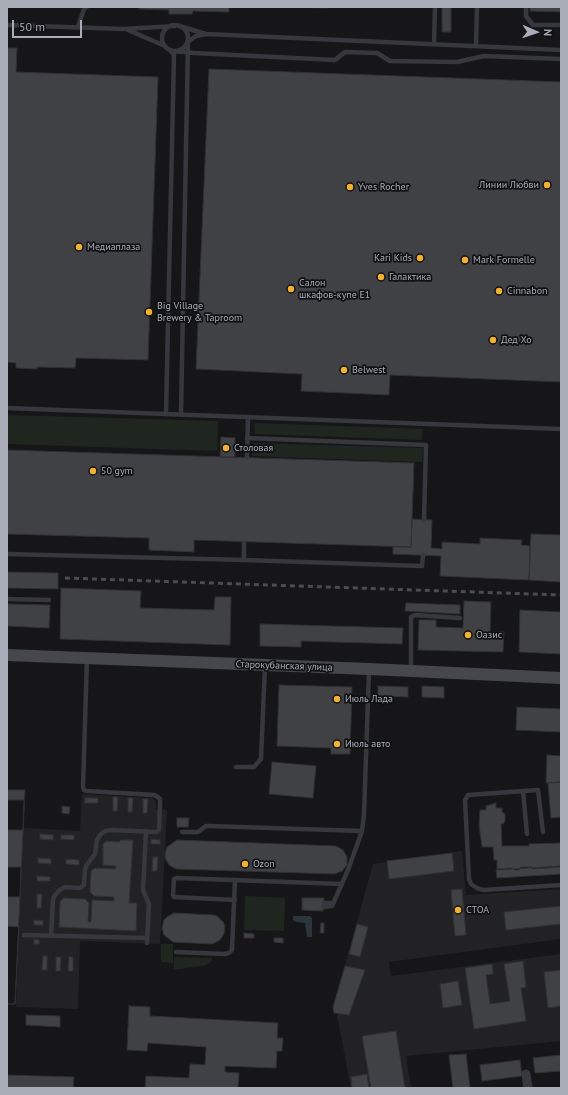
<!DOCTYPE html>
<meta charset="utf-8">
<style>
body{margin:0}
#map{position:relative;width:568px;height:1095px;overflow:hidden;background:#161618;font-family:"PT Sans",sans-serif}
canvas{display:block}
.frame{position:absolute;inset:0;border:8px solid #a8adb8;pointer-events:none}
.north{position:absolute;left:516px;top:12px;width:40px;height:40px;-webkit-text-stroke:3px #111113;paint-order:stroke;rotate:92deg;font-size:11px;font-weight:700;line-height:16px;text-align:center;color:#a8adb8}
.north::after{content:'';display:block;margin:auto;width:14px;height:18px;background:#a8adb8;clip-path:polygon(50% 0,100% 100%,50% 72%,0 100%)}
.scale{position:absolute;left:12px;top:20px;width:70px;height:18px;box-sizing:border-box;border:2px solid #a8adb8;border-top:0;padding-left:5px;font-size:12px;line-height:14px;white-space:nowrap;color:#a8adb8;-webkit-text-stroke:3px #111113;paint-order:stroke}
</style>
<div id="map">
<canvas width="568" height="1095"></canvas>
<div class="frame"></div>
<div class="north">N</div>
<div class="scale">50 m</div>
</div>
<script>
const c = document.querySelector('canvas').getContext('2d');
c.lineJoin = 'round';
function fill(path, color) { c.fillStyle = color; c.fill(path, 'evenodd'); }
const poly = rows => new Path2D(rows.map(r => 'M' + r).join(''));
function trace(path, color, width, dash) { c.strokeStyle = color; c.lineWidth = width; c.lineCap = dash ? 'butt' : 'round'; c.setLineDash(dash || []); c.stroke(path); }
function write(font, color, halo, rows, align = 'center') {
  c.font = font + ' "PT Sans",sans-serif'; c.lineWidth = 3.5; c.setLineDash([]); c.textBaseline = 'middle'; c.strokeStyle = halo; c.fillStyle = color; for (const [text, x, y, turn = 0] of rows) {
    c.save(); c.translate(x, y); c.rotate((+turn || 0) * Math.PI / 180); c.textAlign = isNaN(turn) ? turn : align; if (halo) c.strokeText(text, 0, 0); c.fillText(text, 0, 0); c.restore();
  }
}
const built = poly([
 [82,794,152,798,156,801,156,809,167,810,160,944,80,941,78,1009,16,1007,23,828,80,831],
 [462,851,466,895,561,889,561,939,389,962,391,976,561,954,561,1041,406,1056,411,1088,351,1088,335,1005,348,954,373,864]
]);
const green = poly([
 [7,415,218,421,217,451,7,444],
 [254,423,423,429,422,440,255,434],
 [253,443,423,448,422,462,252,456],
 [245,896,285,898,284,931,244,930],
 [161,944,173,944,173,963,161,962],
 [174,957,212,958,212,961,206,965,174,970]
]);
const water = poly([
 [293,916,310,916,312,918,312,937,307,937,305,923,296,922,293,920]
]);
const building = poly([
 [139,7,229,7,229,12,193,11,192,14,169,14,169,10,139,9,139,7],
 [291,7,328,7,328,8,291,7],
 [442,7,451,7,451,32,442,32,442,7],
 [530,7,561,7,561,12,530,11,530,7],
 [7,48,17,48,16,72,158,77,148,360,76,358,75,368,37,367,37,369,16,368,16,363,7,362,7,48],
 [209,69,561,82,561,382,390,375,389,395,301,391,302,374,196,369,209,69],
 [221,437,235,438,235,457,220,457,221,437],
 [7,450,414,463,411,547,194,540,194,552,149,550,149,538,7,534,7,450],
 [412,519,432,520,431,548,442,549,442,542,480,544,480,538,522,540,521,545,530,546,529,580,440,576,441,556,393,554,393,547,411,547,412,519],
 [531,534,561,535,561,582,529,580,531,534],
 [7,572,58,573,58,589,7,588,7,572],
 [61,588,141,591,140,608,214,610,215,597,231,597,230,645,60,639,61,588],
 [464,601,491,602,490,632,504,632,503,652,418,650,419,620,436,620,436,627,463,628,464,601],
 [406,603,460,605,460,614,405,611,406,603],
 [7,604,50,605,49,628,7,626,7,604],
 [520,610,561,612,561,654,519,652,520,610],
 [260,624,403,628,402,644,301,641,301,647,260,646,260,624],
 [279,685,352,687,350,754,331,754,331,748,277,746,279,685],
 [378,686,408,687,408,697,378,696,378,686],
 [422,686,444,687,444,698,422,697,422,686],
 [517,707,561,709,561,732,516,730,517,707],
 [547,755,561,756,561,782,546,783,547,755],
 [272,762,316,766,313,798,269,794,272,762],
 [561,782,561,817,551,818,548,783,561,782],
 [7,790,25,790,15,1004,7,1004,7,790],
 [113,797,118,797,117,811,113,811,113,797],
 [85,798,98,798,98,803,85,803,85,798],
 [128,798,133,798,132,812,128,812,128,798],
 [143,799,148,799,147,813,143,813,143,799],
 [7,800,24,800,23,830,7,830,7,800],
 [496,803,496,808,502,808,502,812,505,814,505,821,503,824,501,824,502,846,529,846,529,844,561,843,561,867,532,869,532,867,521,867,519,870,515,870,511,868,497,869,497,860,494,860,493,847,482,847,479,825,480,810,486,810,486,806,496,803],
 [62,806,70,807,69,814,62,813,62,806],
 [177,818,189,818,188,827,177,827,177,818],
 [40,834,53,835,53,840,40,839,40,834],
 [61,835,74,835,74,840,61,839,61,835],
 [151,839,160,840,160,844,151,844,151,839],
 [121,840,133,840,129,903,137,903,136,931,59,927,60,902,63,898,85,899,89,903,88,922,91,922,92,900,114,901,114,897,94,896,90,892,91,871,95,868,115,869,116,866,103,865,103,844,106,841,119,842,121,840],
 [177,840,336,846,343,850,347,857,347,865,342,871,335,874,176,869,169,865,165,858,165,854,167,847,177,840],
 [452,853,454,871,389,879,387,861,452,853],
 [153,857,158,857,157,871,152,871,153,857],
 [38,858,51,859,51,864,38,863,38,858],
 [66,859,79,860,79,865,66,864,66,859],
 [561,866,561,874,497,878,496,870,561,866],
 [7,867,21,867,20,897,7,897,7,867],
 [37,876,50,877,50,881,37,881,37,876],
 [462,889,466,935,455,936,451,890,462,889],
 [37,894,42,894,41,908,37,908,37,894],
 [302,898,324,898,323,911,302,910,302,898],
 [561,906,561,924,506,930,504,912,561,906],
 [174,913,213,915,217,916,223,922,225,926,224,934,220,940,212,944,173,942,164,935,162,928,164,920,167,917,174,913],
 [34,920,43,921,43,925,34,925,34,920],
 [321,923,324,923,324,933,320,933,321,923],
 [357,924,368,927,360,957,349,954,357,924],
 [7,926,19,927,15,1004,7,1004,7,926],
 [244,933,254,934,254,938,244,938,244,933],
 [274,938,283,938,283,943,274,942,274,938],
 [34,939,39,940,39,944,34,944,34,939],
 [43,956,47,956,47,970,42,970,43,956],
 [56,957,61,957,60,971,56,971,56,957],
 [69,957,73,957,73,971,68,971,69,957],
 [523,961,526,987,521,988,526,1021,474,1029,465,968,492,964,493,974,486,975,490,1004,510,1001,504,964,523,961],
 [345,966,365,970,349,1015,334,1013,333,1007,345,966],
 [561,970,561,1006,548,1008,544,972,561,970],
 [458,981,462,1005,443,1008,440,984,458,981],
 [129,1006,150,1007,150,1016,278,1023,277,1038,283,1038,282,1051,277,1051,276,1068,225,1066,225,1072,239,1073,238,1088,145,1088,146,1076,189,1078,190,1064,205,1065,206,1047,148,1043,147,1051,127,1050,129,1006],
 [26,1015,60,1016,60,1027,26,1025,26,1015],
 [396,1031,405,1088,371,1088,362,1036,396,1031],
 [466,1054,470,1088,453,1088,449,1055,466,1054],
 [561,1055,561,1071,535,1073,533,1058,561,1055],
 [520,1060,522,1076,482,1081,480,1065,520,1060],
 [367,1074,369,1088,352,1088,351,1077,367,1074],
 [7,1075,74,1077,73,1088,7,1088,7,1075]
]);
const lane = poly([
 [526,7,526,16,533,25,561,25],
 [7,25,124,29,175,26],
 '162 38a13 13 0 1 1 26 0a13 13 0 1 1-26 0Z',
 [179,26,206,34,561,50],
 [78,27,84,9,87,7],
 [128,30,165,46],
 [434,44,435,7],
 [476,46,477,7],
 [174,51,194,53,335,60,345,52,377,53,390,61,457,62,484,56,561,59],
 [7,408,561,429],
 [166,413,174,55,170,50],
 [181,414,188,42,196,36,206,34],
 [247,438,426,445,424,520],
 [247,457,248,417],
 [244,542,244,560,422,566,423,555],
 [7,554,244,560],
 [7,599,49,600],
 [411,670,411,617,415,615,460,618],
 [236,767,254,767,261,759,265,665],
 [523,791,527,834],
 [146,831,143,890,149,904,147,943],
 [182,832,198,832,206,826,209,826,362,831],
 [543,832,538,790,468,795,465,800,469,879,471,884,477,888,483,890,561,885],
 [235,900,174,897,173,895,174,879,177,878,342,884],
 [324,903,333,903],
 [323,907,332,906,348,870,362,831,364,814,369,670],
 [24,935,147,938],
 [51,936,53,899,55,895,61,889,65,887,80,888,84,885,85,870,86,866,95,854,97,840,100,835,105,831,111,830,157,832,159,830,160,803,160,799,158,797,154,795,87,791,84,790,83,787,87,658],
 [176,952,225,954,229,953,232,950,235,880]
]);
const street = poly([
 [526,1074,528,1088]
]);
const secondary = poly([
 [7,655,369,669,561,678]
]);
const rail = poly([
 [65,578,561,595]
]);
const markers = [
 [547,185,4,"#f2b134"],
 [350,187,4,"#f2b134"],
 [79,247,4,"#f2b134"],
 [420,258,4,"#f2b134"],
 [465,260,4,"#f2b134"],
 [381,277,4,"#f2b134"],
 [291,289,4,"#f2b134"],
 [499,291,4,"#f2b134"],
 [149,312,4,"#f2b134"],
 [493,340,4,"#f2b134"],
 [344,370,4,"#f2b134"],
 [226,448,4,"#f2b134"],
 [93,471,4,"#f2b134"],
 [468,635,4,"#f2b134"],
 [337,699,4,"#f2b134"],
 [337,744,4,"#f2b134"],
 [245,864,4,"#f2b134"],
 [458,910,4,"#f2b134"]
];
const poiNames = [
 ["Линии Любви",539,185,"right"],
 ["Yves Rocher",358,187],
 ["Медиаплаза",87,247],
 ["Kari Kids",412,258,"right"],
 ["Mark Formelle",473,260],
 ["Галактика",389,277],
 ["Салон",299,283],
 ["шкафов-купе Е1",299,295],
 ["Cinnabon",507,291],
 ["Big Village",157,306],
 ["Brewery & Taproom",157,318],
 ["Дед Хо",501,340],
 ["Belwest",352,370],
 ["Столовая",234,448],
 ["50 gym",101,471],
 ["Оазис",476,635],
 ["Июль Лада",345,699],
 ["Июль авто",345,744],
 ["Ozon",253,864],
 ["СТОА",466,910]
];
const streetNames = [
 ["Старокубанская улица",284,666,2]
];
fill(built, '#222225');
fill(green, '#1e261f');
fill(water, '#2c353c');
fill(building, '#404145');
trace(building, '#303034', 1);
trace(lane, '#37383d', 4.5);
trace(street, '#37383d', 9);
trace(secondary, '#45474d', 12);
trace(rail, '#4a4c52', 3, [5, 4]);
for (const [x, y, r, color] of markers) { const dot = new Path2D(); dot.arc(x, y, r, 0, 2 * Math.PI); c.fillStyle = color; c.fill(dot); trace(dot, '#111113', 1.5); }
write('10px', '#a8adb8', '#111113', poiNames, 'left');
write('10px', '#a8adb8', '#111113', streetNames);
</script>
